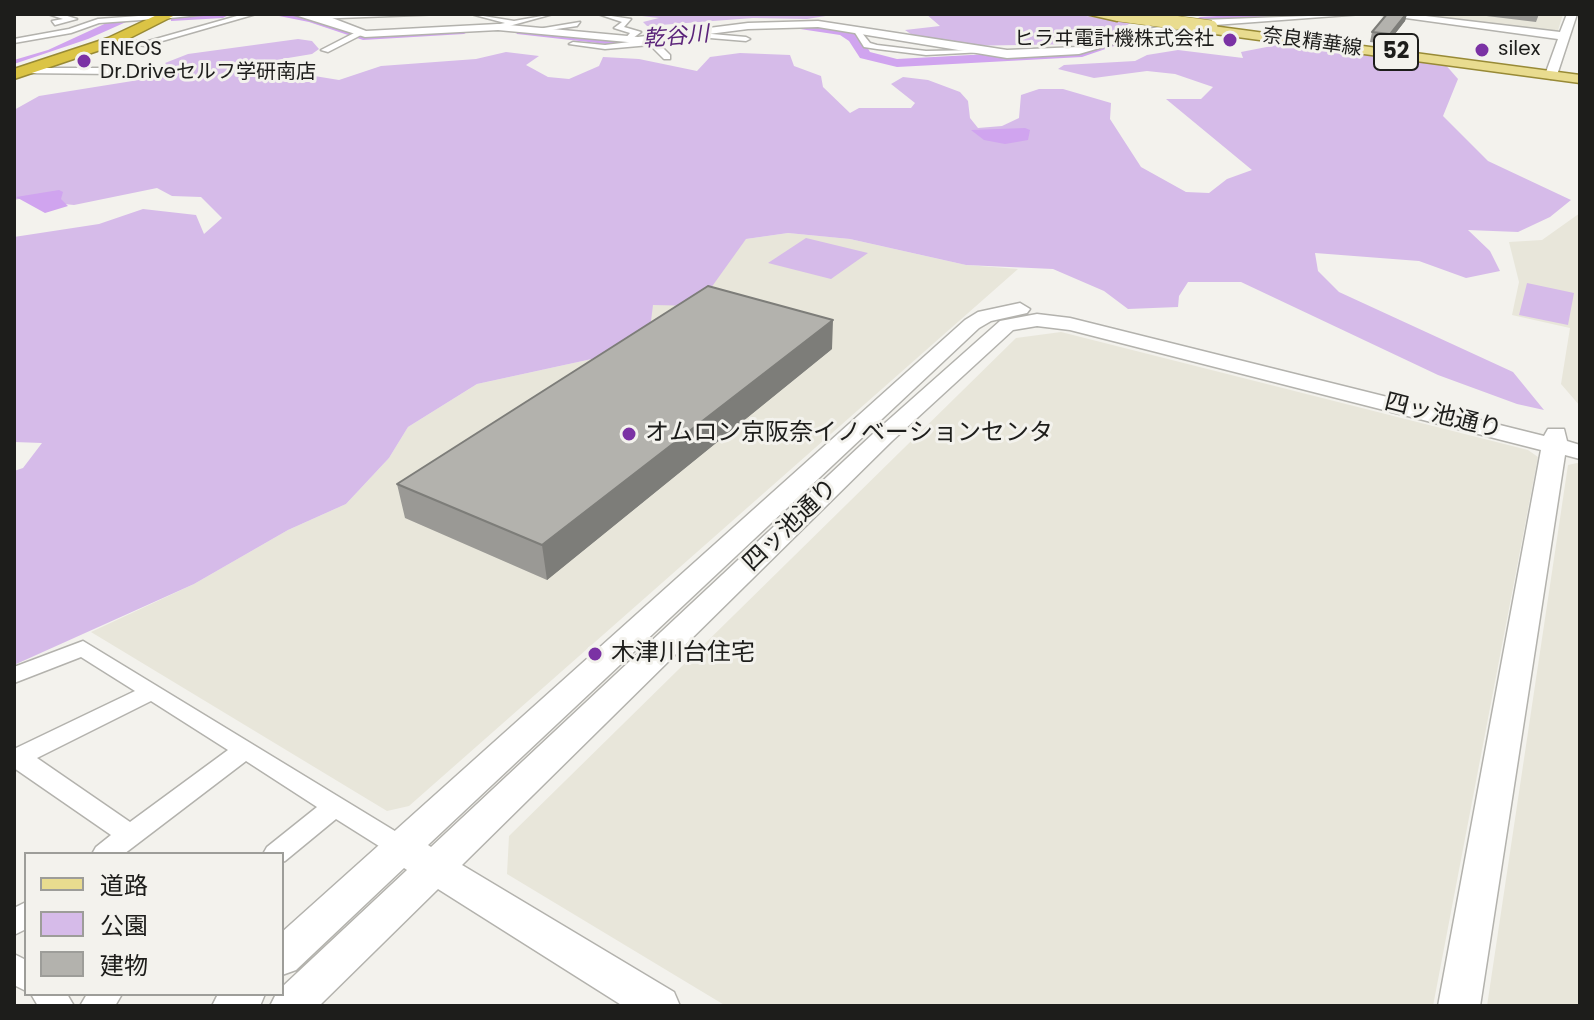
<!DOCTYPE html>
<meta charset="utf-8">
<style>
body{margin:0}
#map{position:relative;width:1594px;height:1020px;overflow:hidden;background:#f3f2ed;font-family:Poppins,"Noto Sans JP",sans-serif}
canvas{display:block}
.frame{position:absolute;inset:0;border:16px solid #1d1d1b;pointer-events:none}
.legend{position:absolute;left:24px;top:852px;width:260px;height:144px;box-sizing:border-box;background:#f3f2ed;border:2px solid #9d9d99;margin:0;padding:10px 14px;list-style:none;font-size:24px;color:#1d1d1b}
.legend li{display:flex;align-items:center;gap:16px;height:40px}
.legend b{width:40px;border:2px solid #9d9d99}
</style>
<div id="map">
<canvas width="1594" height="1020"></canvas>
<div class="frame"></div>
<ul class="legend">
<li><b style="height:10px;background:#e9dc8f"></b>道路</li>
<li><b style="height:22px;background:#d6bbe9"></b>公園</li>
<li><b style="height:22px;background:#b3b2ad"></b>建物</li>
</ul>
</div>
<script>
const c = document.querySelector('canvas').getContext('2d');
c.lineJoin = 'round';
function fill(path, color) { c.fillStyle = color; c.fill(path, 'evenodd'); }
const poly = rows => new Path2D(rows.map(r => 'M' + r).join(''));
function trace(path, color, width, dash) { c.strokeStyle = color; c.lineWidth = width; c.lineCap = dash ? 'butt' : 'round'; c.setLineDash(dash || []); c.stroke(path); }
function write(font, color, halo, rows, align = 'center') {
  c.font = font + ' Poppins,"Noto Sans JP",sans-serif'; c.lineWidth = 6; c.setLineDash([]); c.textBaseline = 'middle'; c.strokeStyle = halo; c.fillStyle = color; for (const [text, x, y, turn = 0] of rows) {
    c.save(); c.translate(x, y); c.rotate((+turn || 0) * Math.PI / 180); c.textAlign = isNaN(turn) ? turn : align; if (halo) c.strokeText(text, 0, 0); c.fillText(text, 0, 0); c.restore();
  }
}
const built = poly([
 [1390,14,1563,14,1557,34],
 [1580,213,1580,406,1561,384,1570,328,1512,315,1519,282,1509,242,1542,240],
 [788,233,850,239,966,265,1018,269,409,806,387,811,91,632,194,584,288,530,346,504,389,458,408,427,477,384,601,357,652,305,746,239],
 [1061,332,1528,450,1538,457,1433,1006,726,1006,507,874,509,836,1016,338],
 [1577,463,1580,464,1580,1006,1487,1006,1568,465]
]);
const green = poly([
 [649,14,838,14,807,19,753,18,647,26,643,22,659,18,642,16],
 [926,14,1071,14,1132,22,1104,40,1083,44,957,46,918,39,905,30,940,26],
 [298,39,312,41,319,49,312,54,276,60,312,66,296,73,339,80,381,66,476,59,506,52,539,56,526,65,548,77,569,79,599,66,603,57,639,59,697,71,710,57,740,53,790,55,794,66,821,76,823,87,850,113,859,108,911,108,915,103,891,84,903,77,928,80,960,92,968,101,970,118,978,128,1002,126,1019,118,1021,95,1039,89,1063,89,1111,103,1110,119,1141,167,1186,192,1209,193,1227,179,1252,170,1166,99,1201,99,1213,87,1175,74,1147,71,1094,78,1058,69,1064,65,1135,61,1147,55,1178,50,1243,58,1241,52,1282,44,1444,63,1458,79,1443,116,1488,161,1571,200,1550,217,1518,232,1468,230,1490,251,1500,271,1466,278,1419,261,1315,253,1318,271,1339,292,1513,372,1544,410,1517,404,1438,375,1241,282,1188,282,1179,296,1178,307,1128,309,1104,291,1053,269,966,265,850,239,788,233,746,239,698,306,653,305,651,321,637,340,601,357,477,384,408,427,389,458,346,504,288,530,194,584,14,665,14,471,23,468,42,443,14,442,14,237,99,224,143,209,196,215,204,234,222,218,201,197,172,196,157,188,74,205,54,203,43,194,14,200,14,110,39,96,176,74,165,63,188,54],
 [806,238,868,253,831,279,768,263],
 [1527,283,1574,293,1568,325,1519,315]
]);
const water = poly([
 [126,14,144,14,88,39,14,64,14,60,48,50],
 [1025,128,1030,130,1028,140,1005,144,984,140,971,130],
 [59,190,63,192,61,199,68,206,45,213,16,197]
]);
const river = poly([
 [176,14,230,14,223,18,171,21,171,15,176,14],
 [269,14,311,14,364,32,464,26,471,30,464,34,363,40,309,22,269,14],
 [1251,14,1324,14,1317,18,1200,25,1193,21,1200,17,1251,14],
 [805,22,849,28,860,35,870,52,897,59,1081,49,1113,40,1120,44,1082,57,897,67,860,58,849,41,840,35,800,29,798,26,805,22],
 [522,27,615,37,663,36,670,40,663,44,615,45,517,34,515,31,522,27]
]);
const street = poly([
 [48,14,61,14,77,19,55,25,52,21,63,19,48,14],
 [244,14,256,14,145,46,109,41,113,39,145,42,244,14],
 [346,14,442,14,314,19,310,17,346,14],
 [471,14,514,21,553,14,498,29,495,25,505,23,471,14],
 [598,14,631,19,624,27,641,32,629,41,623,41,630,33,614,28,622,22,598,14],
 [152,15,155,19,99,23,71,33,14,43,14,39,69,29,98,19,152,15],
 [580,22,577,26,536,32,532,30,580,22],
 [852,28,858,28,870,43,877,45,926,51,980,50,984,52,926,55,877,49,864,47,852,28],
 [358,31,365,33,328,52,321,50,358,31],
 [689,32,746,37,750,39,746,41,686,36,689,32],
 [646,37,652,37,670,55,670,59,664,59,650,45,605,49,569,44,573,42,605,45,646,40,646,37],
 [24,68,116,68,120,71,116,74,21,73,24,68],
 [83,641,408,839,412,846,408,853,399,856,390,853,336,819,285,861,282,862,282,854,263,854,267,847,317,807,246,761,124,854,92,854,96,847,111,835,14,768,14,749,135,691,81,657,14,683,14,667,83,641],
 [151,701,228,750,130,822,37,758,151,701],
 [26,902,26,929,14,935,14,908,26,902],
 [14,954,26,960,26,991,14,985,14,954],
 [31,994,67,994,74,1006,38,1006,31,994],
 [87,994,122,994,115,1006,80,1006,87,994]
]);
const secondary = poly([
 [151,14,208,14,152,20,147,17,151,14],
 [292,14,327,16,366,31,498,24,638,37,748,23,818,21,1007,50,1078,47,1136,31,1201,20,1362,14,1201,26,1137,37,1079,54,1007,58,818,27,748,29,638,43,498,30,365,37,292,14],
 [1377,14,1409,14,1560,32,1567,14,1577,14,1557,75,1551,79,1545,75,1558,39,1377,14],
 [1020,303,1030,309,1027,313,991,321,979,328,428,845,431,847,876,431,1000,321,1037,314,1070,318,1544,436,1548,429,1564,429,1567,441,1580,445,1580,459,1565,455,1480,1006,1438,1006,1541,450,1070,330,1037,326,1013,330,892,441,462,865,674,992,680,1006,623,1006,438,889,319,1006,270,1006,276,994,282,994,282,987,407,870,404,868,296,970,282,975,282,932,965,320,978,312,1020,303],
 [218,994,265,994,260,1006,212,1006,218,994]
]);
const primary = poly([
 [1086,14,1120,14,1123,17,1117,21,1086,14],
 [1205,25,1580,75,1580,83,1200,32,1199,29,1205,25]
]);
const highway = poly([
 [159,14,177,14,118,44,14,79,14,69,108,38,159,14]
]);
const primaryBridge = poly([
 [1120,15,1211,27]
]);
const wall = poly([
 [1387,14,1407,14,1405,21,1387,44,1370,42,1372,32],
 [1470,14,1539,14,1536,22],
 [832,349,547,580,405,518,397,484]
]);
const shadedWall = poly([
 [1406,14,1407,14,1405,21,1387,44,1390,34],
 [833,320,832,349,547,580,542,545]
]);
const building = poly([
 [1387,14,1406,14,1390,34,1372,32,1387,14],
 [708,286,833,320,542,545,397,484,708,286]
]);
const markers = [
 [1230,40,8,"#7b32a4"],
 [1482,50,8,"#7b32a4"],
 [84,61,8,"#7b32a4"],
 [629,434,8,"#7b32a4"],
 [595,654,8,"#7b32a4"]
];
const farPoinames = [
 ["ヒラヰ電計機株式会社",1214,40,"right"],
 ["ENEOS",100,50],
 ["Dr.Driveセルフ学研南店",100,73],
 ["silex",1498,50]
];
const farStreetnames = [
 ["奈良精華線",1312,43,8]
];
const farWaternames = [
 ["乾谷川",676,38,-5]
];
const shields = [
 [1396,52,44]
];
const shieldNames = [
 ["52",1396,52]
];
const streetNames = [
 ["四ッ池通り",1443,417,14],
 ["四ッ池通り",791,526,-44]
];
const poiNames = [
 ["オムロン京阪奈イノベーションセンタ",645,434],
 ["木津川台住宅",611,654]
];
fill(built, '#e8e6da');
fill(green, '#d6bbe9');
fill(water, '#d0a4ef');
fill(river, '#d0a4ef');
trace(street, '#b3b2ad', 3);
trace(secondary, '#b3b2ad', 3);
trace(primary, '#988a36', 3);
trace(highway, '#988a36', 3);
fill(street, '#fff');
fill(secondary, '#fff');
fill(primary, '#e9dc8f');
fill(highway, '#dbc445');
trace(primaryBridge, '#988a36', 14, []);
trace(primaryBridge, '#e9dc8f', 13);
fill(wall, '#9a9995');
fill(shadedWall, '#7d7d79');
fill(building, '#b3b2ad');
trace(building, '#7d7d79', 2);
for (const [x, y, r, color] of markers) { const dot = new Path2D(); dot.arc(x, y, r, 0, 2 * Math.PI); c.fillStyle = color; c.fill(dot); trace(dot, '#f3f2ed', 3); }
write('20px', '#1d1d1b', '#f3f2ed', farPoinames, 'left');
write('20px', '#1d1d1b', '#f3f2ed', farStreetnames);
write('italic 22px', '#5b247a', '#f3f2ed', farWaternames);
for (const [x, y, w] of shields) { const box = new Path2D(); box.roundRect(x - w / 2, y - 18, w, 36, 6); c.fillStyle = '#f3f2ed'; c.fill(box); trace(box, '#1d1d1b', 2); }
write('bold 22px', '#1d1d1b', null, shieldNames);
write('24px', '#1d1d1b', '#f3f2ed', streetNames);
write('24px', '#1d1d1b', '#f3f2ed', poiNames, 'left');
</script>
